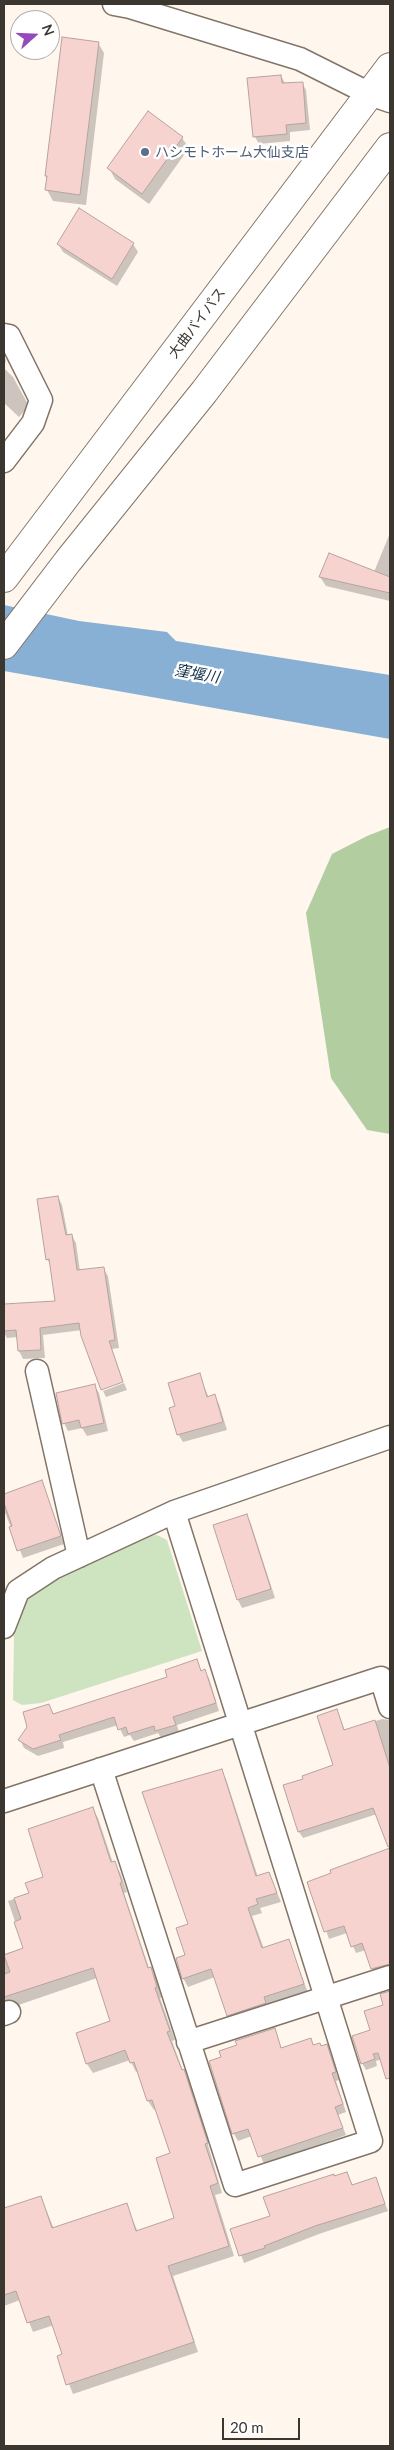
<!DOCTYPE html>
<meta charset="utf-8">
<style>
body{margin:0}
#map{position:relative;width:394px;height:2450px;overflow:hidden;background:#fff6ed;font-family:Lato,sans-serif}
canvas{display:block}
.frame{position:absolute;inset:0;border:5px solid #3b3630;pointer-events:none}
.north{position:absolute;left:10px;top:10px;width:50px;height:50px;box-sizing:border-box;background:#fff;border:1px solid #b1afac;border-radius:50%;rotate:70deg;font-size:14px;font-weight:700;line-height:20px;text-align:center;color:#3b3630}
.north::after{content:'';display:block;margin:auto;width:18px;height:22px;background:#9549ba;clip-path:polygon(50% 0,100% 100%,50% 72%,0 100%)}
.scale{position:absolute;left:222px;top:2418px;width:78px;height:22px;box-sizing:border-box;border:2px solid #3b3630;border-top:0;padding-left:6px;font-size:15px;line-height:18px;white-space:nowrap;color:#3b3630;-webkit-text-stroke:4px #fff;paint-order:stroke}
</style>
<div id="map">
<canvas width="394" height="2450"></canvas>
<div class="frame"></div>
<div class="north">N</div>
<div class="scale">20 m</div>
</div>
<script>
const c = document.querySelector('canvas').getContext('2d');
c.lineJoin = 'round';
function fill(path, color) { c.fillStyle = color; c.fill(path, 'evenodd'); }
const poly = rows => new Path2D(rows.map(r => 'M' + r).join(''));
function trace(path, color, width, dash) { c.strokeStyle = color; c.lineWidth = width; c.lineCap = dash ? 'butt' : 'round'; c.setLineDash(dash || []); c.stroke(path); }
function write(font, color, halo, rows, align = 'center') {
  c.font = font + ' Lato,"Noto Sans JP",sans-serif'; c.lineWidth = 5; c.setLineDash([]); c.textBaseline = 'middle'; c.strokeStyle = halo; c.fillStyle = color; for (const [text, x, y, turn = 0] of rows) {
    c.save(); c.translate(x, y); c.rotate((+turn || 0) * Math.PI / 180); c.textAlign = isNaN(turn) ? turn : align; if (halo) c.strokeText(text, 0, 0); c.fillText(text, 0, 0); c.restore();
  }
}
const green = poly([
 [157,1535,167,1540,202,1651,41,1703,22,1705,13,1700,14,1635,21,1603,30,1591,146,1536]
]);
const forest = poly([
 [390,827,390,1134,367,1130,331,1078,306,913,332,854,367,836]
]);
const water = poly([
 [4,605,79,621,167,632,176,641,390,675,390,739,4,671]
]);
const shadow = poly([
 [98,43,104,53,86,205,53,201,47,190,46,176],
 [281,76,285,83,302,83,306,90,310,130,290,132,290,141,259,144,255,137,249,79],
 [182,138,189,148,149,204,115,179,109,168],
 [58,244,133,244,138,252,117,286,63,252],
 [4,356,6,360,4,368,13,377,29,406,19,417,4,403],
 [390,533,390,601,326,586,320,577,374,572],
 [58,1197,62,1205,68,1236,72,1236,76,1243,80,1271,103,1268,108,1276,119,1348,112,1349,123,1381,102,1388,82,1330,43,1335,45,1358,23,1359,19,1351,18,1337,7,1338,4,1333,4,1305,56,1302,52,1267,47,1259],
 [199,1374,209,1398,214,1396,219,1404,227,1430,183,1442,178,1434,176,1407],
 [124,1383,127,1390,106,1397,103,1391],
 [94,1385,99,1393,108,1431,87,1436,82,1428,68,1431,64,1423],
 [42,1482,64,1544,23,1558,4,1510,4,1495],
 [247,1516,251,1524,275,1598,242,1608,238,1600,214,1526],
 [196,1661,202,1672,204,1671,209,1678,219,1711,177,1725,179,1732,161,1738,158,1733,134,1741,130,1735,124,1737,118,1725,63,1742,64,1748,38,1756,24,1748,20,1740,49,1705,54,1715,169,1678],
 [337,1711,345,1731,382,1719,390,1720,390,1972,377,1976,366,1950,356,1953,347,1933,329,1939,309,1882,333,1874,332,1871,390,1850,377,1814,303,1838,299,1832,335,1766],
 [221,1771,226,1779,258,1877,269,1873,281,1902,260,1908,262,1913,252,1916,264,1949,289,1941,308,1993,233,2024,215,1977,188,1987,183,1978,190,1925],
 [92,1808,98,1818,113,1863,120,1872,127,1892,124,1893,149,1968,156,1978,162,1997,160,1998,175,2040,172,2041,183,2071,189,2080,222,2193,215,2195,234,2256,173,2276,198,2352,73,2394,58,2357,64,2355,54,2325,33,2332,20,2300,4,2306,4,2209,41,2197,54,2229,126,2205,138,2232,175,2219,171,2154,156,2109,154,2110,148,2101,139,2071,136,2072,130,2060,93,2073,87,2064,112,2022,97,1978,4,2010,4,1954,24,1948,8,1901,31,1893,45,1877],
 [390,1991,390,2057,376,2061,377,2066,366,2070,362,2063,372,2031,385,2005,381,1995],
 [274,2029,282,2049,310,2040,314,2046,326,2046,339,2080,336,2081,346,2112,338,2115,346,2135,264,2164,252,2136,238,2141,234,2134,210,2062,223,2058,238,2046],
 [347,2173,353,2186,375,2179,388,2211,319,2234,244,2263,232,2230,272,2217,334,2177]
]);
const building = poly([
 [62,37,99,42,80,195,45,190,47,176,45,176,62,37],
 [281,75,282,83,303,82,306,123,286,125,287,134,253,137,247,78,281,75],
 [148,111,183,137,142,194,107,168,148,111],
 [79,208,134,243,112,279,57,244,79,208],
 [329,553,390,577,390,593,319,577,329,553],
 [58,1196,66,1235,72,1234,77,1270,104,1267,115,1340,109,1341,123,1382,101,1390,81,1336,79,1323,40,1328,41,1350,18,1351,16,1330,4,1331,4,1304,55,1301,49,1259,46,1260,37,1199,58,1196],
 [200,1373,207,1397,215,1394,223,1422,177,1435,169,1408,175,1406,168,1383,200,1373],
 [95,1384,104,1423,81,1428,79,1420,62,1424,56,1393,95,1384],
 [42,1480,61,1536,17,1551,9,1527,12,1526,4,1503,4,1494,42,1480],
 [247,1514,271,1589,237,1600,213,1525,247,1514],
 [197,1659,201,1671,205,1669,216,1703,173,1717,176,1725,155,1731,154,1726,128,1734,126,1727,118,1730,114,1717,59,1735,61,1740,33,1749,18,1740,27,1727,23,1712,49,1704,53,1714,167,1677,165,1670,197,1659],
 [337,1709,344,1730,375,1720,390,1768,390,1846,388,1847,373,1808,298,1832,283,1785,303,1779,302,1776,333,1765,317,1716,337,1709],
 [222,1769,256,1876,269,1872,277,1893,256,1899,258,1904,248,1908,262,1948,289,1939,304,1984,264,1997,266,2003,227,2016,211,1969,182,1979,176,1958,185,1955,176,1928,188,1924,142,1792,222,1769],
 [93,1807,111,1862,115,1861,122,1882,120,1883,148,1968,151,1967,157,1987,155,1988,170,2031,167,2032,182,2070,184,2069,208,2143,205,2144,218,2183,210,2186,229,2246,168,2266,194,2342,66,2385,57,2356,62,2354,49,2316,27,2323,16,2291,4,2295,4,2208,41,2196,52,2228,127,2203,136,2231,174,2218,156,2158,170,2153,152,2100,147,2101,134,2062,130,2063,125,2050,86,2064,76,2033,110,2021,93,1968,4,1997,4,1974,10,1972,4,1955,23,1948,14,1922,21,1919,14,1898,29,1893,25,1883,43,1877,28,1829,93,1807],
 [390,1848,390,1964,371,1969,362,1943,351,1947,344,1926,324,1932,307,1882,331,1873,330,1870,390,1848],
 [390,1991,390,2078,386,2079,378,2053,373,2054,375,2059,361,2064,352,2036,370,2030,364,2011,383,2005,380,1994,390,1991],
 [275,2028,281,2048,311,2038,313,2045,320,2043,321,2046,327,2044,336,2072,332,2073,343,2104,335,2107,343,2128,258,2157,248,2129,232,2134,209,2061,221,2057,219,2051,237,2045,235,2041,275,2028],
 [347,2172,352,2185,376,2177,385,2204,315,2226,264,2246,265,2248,239,2256,230,2229,270,2216,263,2197,334,2174,334,2176,347,2172]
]);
const minor = poly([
 [114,4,130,7,300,59,370,94,390,101],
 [4,335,9,336,41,400,33,423,4,461],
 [37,1371,79,1556],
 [4,1627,18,1591,53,1568,174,1512,390,1437],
 [101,1769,235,2185,371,2141,174,1512],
 [4,1801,381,1678,390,1707],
 [4,2014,9,2012],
 [188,2042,390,1977]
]);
const trunk = poly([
 [4,578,390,67],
 [4,645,68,561,204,392,390,147]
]);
const markers = [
 [145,152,5,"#5c6f8a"]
];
const serviceNames = [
 ["ハシモトホーム大仙支店",155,152]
];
const streetNames = [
 ["大曲バイパス",197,323,-53]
];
const waterNames = [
 ["窪堰川",197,674,10]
];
fill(green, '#cee4c1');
fill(forest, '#b2cea1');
fill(water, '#87b0d4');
fill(shadow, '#0003');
fill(building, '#f7d3cf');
trace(building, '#b8a2a0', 1);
trace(minor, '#827568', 25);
trace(trunk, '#827568', 30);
trace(minor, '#fff', 22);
trace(trunk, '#fff', 28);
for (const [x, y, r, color] of markers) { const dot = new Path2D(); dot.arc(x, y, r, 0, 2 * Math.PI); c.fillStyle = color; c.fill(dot); trace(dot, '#fff', 2); }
write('14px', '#4e5e75', '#fff', serviceNames, 'left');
write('14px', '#3b3630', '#fff', streetNames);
write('italic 15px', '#0d2d46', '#fff', waterNames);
</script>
